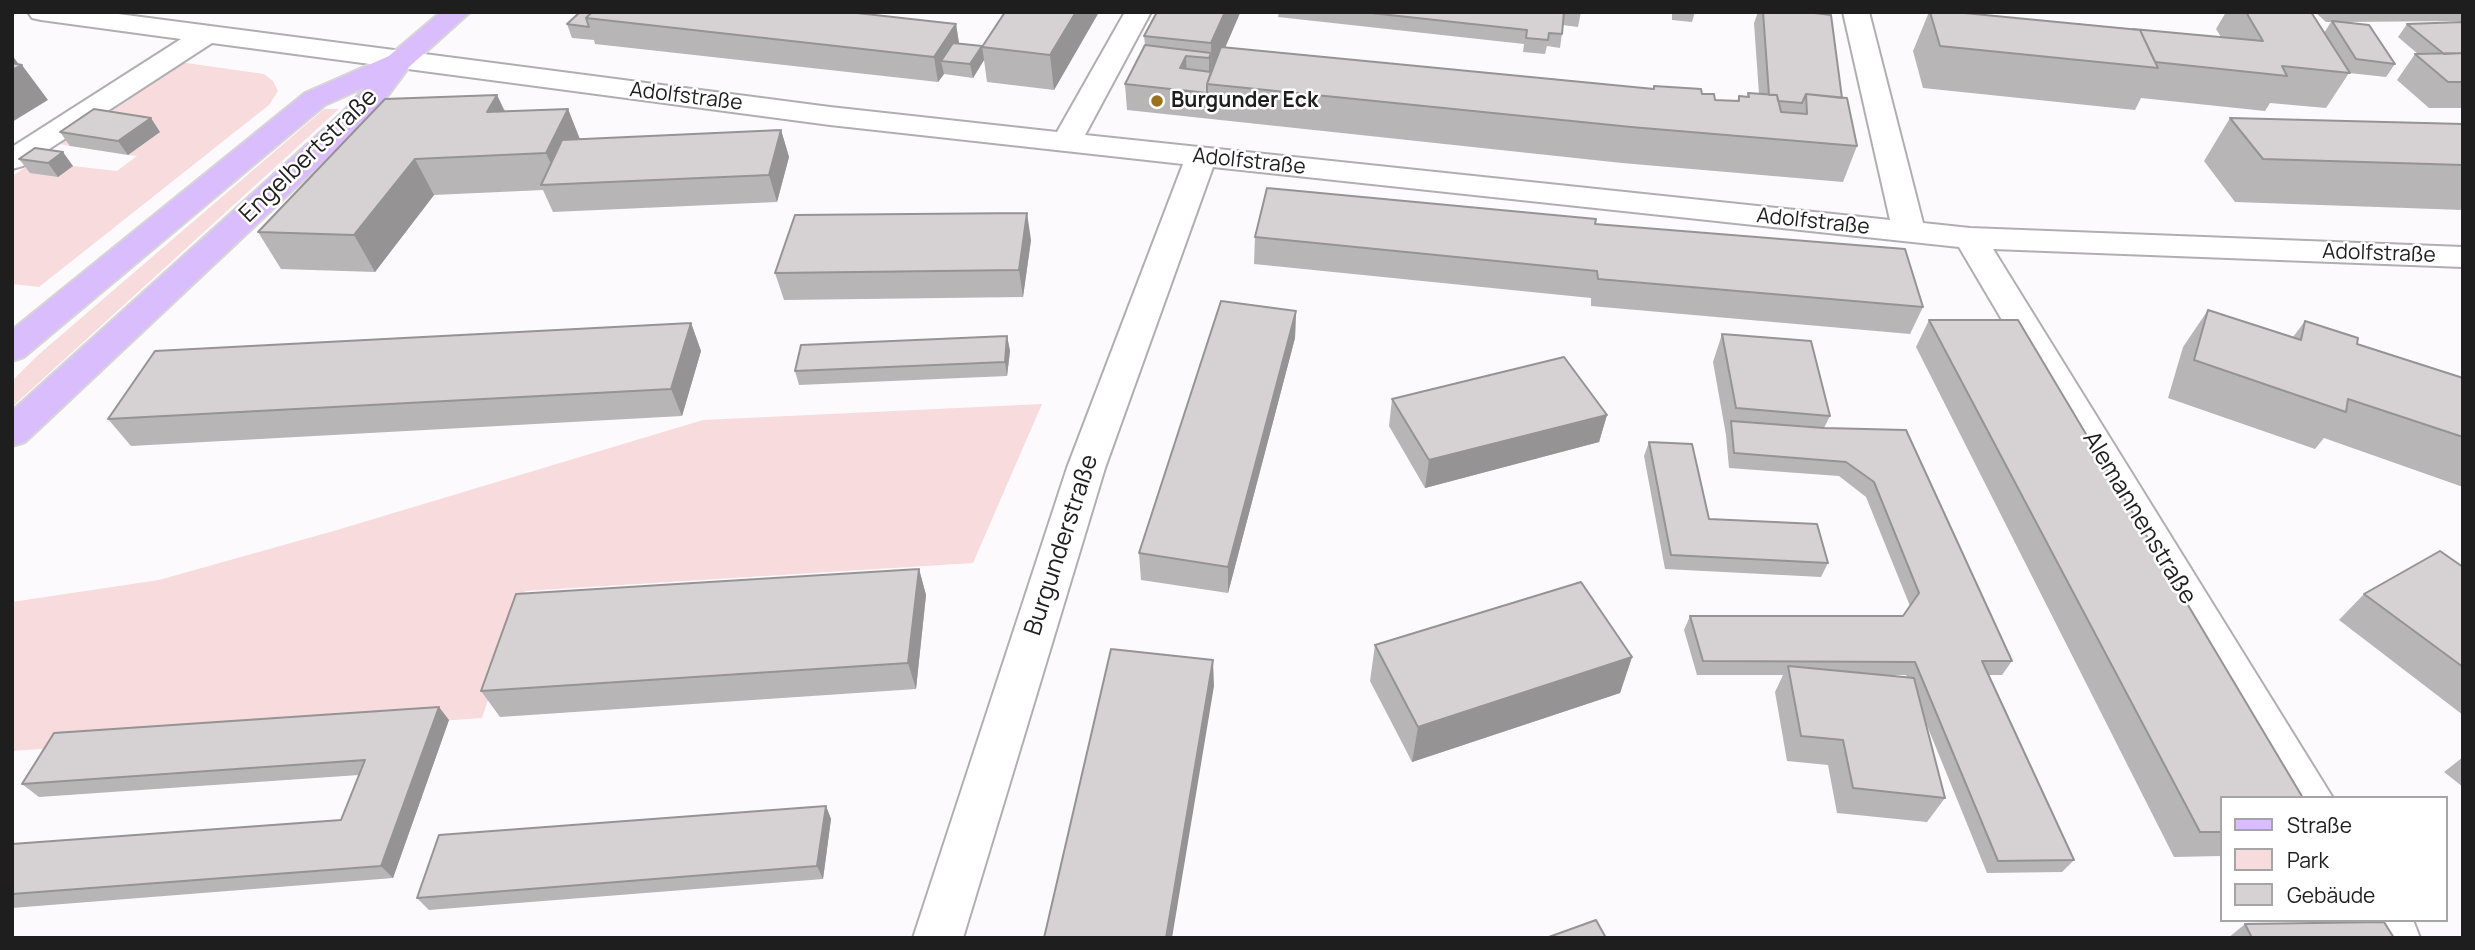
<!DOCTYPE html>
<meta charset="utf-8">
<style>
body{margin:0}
#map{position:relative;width:2475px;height:950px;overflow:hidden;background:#fdfafd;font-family:Manrope,sans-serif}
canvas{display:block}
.frame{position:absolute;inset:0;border:14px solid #1f1e1f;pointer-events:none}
.legend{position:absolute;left:2220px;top:796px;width:228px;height:126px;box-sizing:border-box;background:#fff;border:2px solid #a5a5a5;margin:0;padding:9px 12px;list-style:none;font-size:21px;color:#1f1e1f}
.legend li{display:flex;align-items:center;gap:14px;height:35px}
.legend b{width:35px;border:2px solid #a5a5a5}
</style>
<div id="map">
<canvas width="2475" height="950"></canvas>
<div class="frame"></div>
<ul class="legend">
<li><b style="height:9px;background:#d9bdfc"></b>Straße</li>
<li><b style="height:19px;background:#f7dbdd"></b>Park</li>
<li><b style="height:19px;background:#d6d2d4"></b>Gebäude</li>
</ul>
</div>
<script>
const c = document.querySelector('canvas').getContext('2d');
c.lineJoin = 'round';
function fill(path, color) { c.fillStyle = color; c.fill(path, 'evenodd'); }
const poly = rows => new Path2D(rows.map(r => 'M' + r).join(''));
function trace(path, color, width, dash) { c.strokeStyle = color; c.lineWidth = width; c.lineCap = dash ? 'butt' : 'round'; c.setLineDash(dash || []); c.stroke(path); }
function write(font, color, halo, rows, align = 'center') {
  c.font = font + ' Manrope,sans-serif'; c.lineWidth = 5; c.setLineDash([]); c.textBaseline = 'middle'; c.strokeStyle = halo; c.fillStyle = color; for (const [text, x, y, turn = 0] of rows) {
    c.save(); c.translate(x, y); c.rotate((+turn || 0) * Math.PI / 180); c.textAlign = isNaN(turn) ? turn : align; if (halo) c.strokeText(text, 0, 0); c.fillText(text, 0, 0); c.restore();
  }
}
const green = poly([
 [179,62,264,74,273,81,278,91,269,105,39,287,12,284,12,176,35,161,58,177,73,166,117,171,137,156,128,155,159,133,70,146,59,144],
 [324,109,339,109,12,407,12,381,37,356],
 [1042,404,973,563,525,591,482,718,12,751,12,602,159,580,337,530,703,420]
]);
const minor = poly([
 [28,12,103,12,830,107,1057,132,1125,12,1151,12,1085,135,1890,220,1843,12,1869,12,1923,223,1970,228,2463,247,2463,267,1993,249,2333,798,2284,798,1959,247,1213,167,1105,468,963,938,913,938,1067,468,1183,164,830,125,212,43,23,166,12,169,12,147,181,39,41,20,32,18,28,12],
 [2359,920,2413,920,2420,938,2367,938,2359,920]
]);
const major = poly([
 [441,12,470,12,409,67,377,110,363,124,25,442,12,446,12,411,343,112,365,87,325,105,24,357,12,361,12,330,305,93,389,56,441,12]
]);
const wall = poly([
 [580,12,956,24,959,44,982,46,1099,12,1054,90,987,82,984,60,973,78,944,74,938,82,595,44,594,40,572,38,567,24],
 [1157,12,1248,12,1247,14,1240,13,1225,48,1653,89,1654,86,1702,94,1715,100,1737,101,1739,96,1747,97,1748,93,1759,94,1754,23,1758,12,1822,12,1842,98,1857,146,1843,182,1622,163,1127,110,1125,84,1145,45,1144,36],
 [1279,12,1518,12,1528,13,1529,12,1581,12,1578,27,1563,25,1560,48,1547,46,1545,54,1523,52,1524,44,1278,17],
 [1672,12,1695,12,1692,22,1672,20],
 [1929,12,1954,12,2221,37,2216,29,2226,12,2311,12,2324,33,2331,22,2326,22,2315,12,2463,12,2463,21,2343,22,2395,64,2386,77,2349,73,2326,108,2270,103,2265,111,2141,98,2135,110,1923,88,1913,51],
 [2463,22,2463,108,2429,108,2397,80,2415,54,2418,54,2398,37,2407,24],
 [497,95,505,111,568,109,580,139,781,130,789,157,777,202,553,212,543,190,434,195,375,272,281,269,258,232],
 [2230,118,2463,124,2463,210,2235,202,2204,161],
 [60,132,160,132,128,155,70,146],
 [19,159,73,166,58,177,30,173],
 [1595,224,1923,307,1910,334,1591,306,1591,298,1254,264,1255,237],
 [1031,240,1023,297,784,300,775,273],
 [2208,310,2293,337,2305,321,2357,344,2463,378,2463,487,2324,438,2315,449,2168,398,2183,347],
 [1296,311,1295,338,1228,593,1141,580,1139,553],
 [1929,320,2221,798,2221,856,2174,857,1916,347],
 [691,323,701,351,682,416,131,446,108,419],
 [1722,334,1830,416,1824,428,1906,430,2012,661,2002,675,1988,675,2074,860,2062,872,1987,873,1926,723,1945,798,1927,822,1837,813,1828,765,1787,761,1775,692,1783,675,1697,675,1684,630,1690,616,1903,616,1910,606,1866,497,1839,476,1729,468,1726,435,1713,362],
 [1888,675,1906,675,1907,677],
 [1007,336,1010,351,1007,376,799,385,795,371],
 [1392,399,1607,415,1599,442,1425,488,1389,426],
 [1649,442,1709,519,1828,563,1821,577,1665,569,1644,456],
 [2463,567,2463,715,2339,620,2364,594],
 [919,569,926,595,916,689,500,717,481,691],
 [1375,645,1632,657,1620,693,1412,762,1370,681],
 [449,720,393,878,12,908,12,844,341,820,359,775,39,797,22,784],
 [2463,757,2463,787,2444,772],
 [826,806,831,819,823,879,429,910,417,898],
 [2245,924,2394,938,2228,938]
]);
const shadedWall = poly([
 [1076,12,1099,12,1054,90,1050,55],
 [1225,12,1240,12,1240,13,1212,78,1211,43],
 [956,24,960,49,941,61,944,74,938,82,934,57],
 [982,46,984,60,973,78,970,64],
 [1211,53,1212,78,1209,84,1209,58],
 [12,55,20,66,22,65,48,100,12,122],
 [1186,56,1187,82,1180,68],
 [497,95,513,131,487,112],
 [568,109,582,145,560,184,546,153],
 [151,118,160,132,128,155,118,141],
 [781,130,789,157,777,202,769,175],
 [63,152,73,166,58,177,48,163],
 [415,159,434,195,375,272,354,235],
 [1027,213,1031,240,1023,297,1019,270],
 [1296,311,1295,338,1228,593,1228,567],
 [691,323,701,351,682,416,671,389],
 [1007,336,1010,351,1007,376,1005,362],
 [1607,415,1599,442,1425,488,1429,460],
 [919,569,926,595,916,689,908,663],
 [1632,657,1620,693,1412,762,1418,727],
 [1213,660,1214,686,1172,938,1166,938],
 [439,707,449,720,393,878,381,866],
 [826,806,831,819,823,879,817,866]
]);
const building = poly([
 [580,12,592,12,586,18,589,27,567,24,580,12],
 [592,12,848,12,956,24,934,57,586,18,592,12],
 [1005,12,1076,12,1050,55,982,47,1005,12],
 [1157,12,1225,12,1211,43,1144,36,1157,12],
 [1362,12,1518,12,1529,13,1529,12,1564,12,1562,34,1549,33,1548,40,1526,38,1527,30,1362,12],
 [1763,12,1806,12,1831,15,1842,98,1806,94,1802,103,1778,101,1777,95,1769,95,1763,12],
 [1930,12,1954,12,2140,30,2158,68,1940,46,1930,12],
 [2246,12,2311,12,2350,73,2282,66,2287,76,2155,62,2140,30,2133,29,2263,41,2246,12],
 [2332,21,2369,25,2395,64,2356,59,2332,21],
 [2463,22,2463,53,2444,54,2407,24,2463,22],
 [953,43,982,46,970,64,941,61,953,43],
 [1145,45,1211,53,1209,58,1186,56,1180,68,1211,72,1207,84,1207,93,1125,84,1145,45],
 [1221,47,1654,89,1654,86,1701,89,1702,94,1714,94,1715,100,1739,101,1739,96,1749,97,1748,93,1777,95,1781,112,1807,114,1806,94,1847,98,1857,146,1631,127,1207,84,1221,47],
 [2463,53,2463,82,2448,82,2415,54,2463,53],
 [12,63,22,65,12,70,12,63],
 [497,95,487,112,568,109,546,153,415,159,354,235,258,232,385,99,497,95],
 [94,109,151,118,118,141,60,132,94,109],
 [2230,118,2463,124,2463,165,2263,159,2230,118],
 [781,130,769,175,541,185,562,140,781,130],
 [35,148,63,152,48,163,19,159,35,148],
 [1267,188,1596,219,1595,224,1905,249,1923,307,1598,279,1597,271,1255,237,1267,188],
 [1027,213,1019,270,775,273,795,215,1027,213],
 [1221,301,1296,311,1228,567,1139,553,1221,301],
 [2208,310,2301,340,2305,321,2358,338,2357,344,2463,378,2463,437,2348,399,2346,412,2194,360,2208,310],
 [1929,320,2018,320,2303,798,2221,798,2221,832,2200,832,1929,320],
 [691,323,671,389,108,419,155,351,691,323],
 [1722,334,1811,341,1830,416,1736,408,1722,334],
 [1007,336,1005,362,795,371,801,345,1007,336],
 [1564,357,1607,415,1429,460,1392,399,1564,357],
 [1731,421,1824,428,1906,430,2012,661,1982,661,2074,860,1998,861,1915,662,1703,661,1690,616,1903,616,1919,593,1874,482,1846,462,1734,453,1731,421],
 [1649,442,1692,444,1709,519,1817,524,1828,563,1671,555,1649,442],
 [2440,551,2463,567,2463,667,2364,594,2440,551],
 [919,569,908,663,481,691,516,594,919,569],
 [1581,582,1632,657,1418,727,1375,645,1581,582],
 [1111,649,1213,660,1166,938,1044,938,1111,649],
 [1788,666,1914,678,1945,798,1853,788,1843,740,1801,736,1788,666],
 [439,707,381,866,12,894,12,844,341,820,365,760,22,784,54,733,439,707],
 [826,806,817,866,417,898,439,835,826,806],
 [1596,920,1606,938,1546,938,1596,920],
 [2384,922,2394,938,2252,938,2245,924,2384,922]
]);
const markers = [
 [1157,101,7,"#9a721e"]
];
const farStreetnames = [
 ["Adolfstraße",686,97,7],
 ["Adolfstraße",1249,162,6],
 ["Adolfstraße",1813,222,6],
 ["Adolfstraße",2379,254,2]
];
const farPoinames = [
 ["Burgunder Eck",1171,101]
];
const streetNames = [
 ["Engelbertstraße",309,156,-44],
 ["Alemannenstraße",2139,518,59],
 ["Burgunderstraße",1062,545,-72]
];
fill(green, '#f7dbdd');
trace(minor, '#b1aeb1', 4);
trace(major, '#d7d6d7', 4);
fill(minor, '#fff');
fill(major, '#d9bdfc');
fill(wall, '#b8b5b6');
fill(shadedWall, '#969394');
fill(building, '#d6d2d4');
trace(building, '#969394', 2);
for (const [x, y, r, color] of markers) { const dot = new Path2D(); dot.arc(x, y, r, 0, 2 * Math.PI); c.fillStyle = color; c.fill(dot); trace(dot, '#fff', 2.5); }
write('21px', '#1f1e1f', '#fff', farStreetnames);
write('bold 21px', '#1f1e1f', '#fff', farPoinames, 'left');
write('24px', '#1f1e1f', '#fff', streetNames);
</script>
